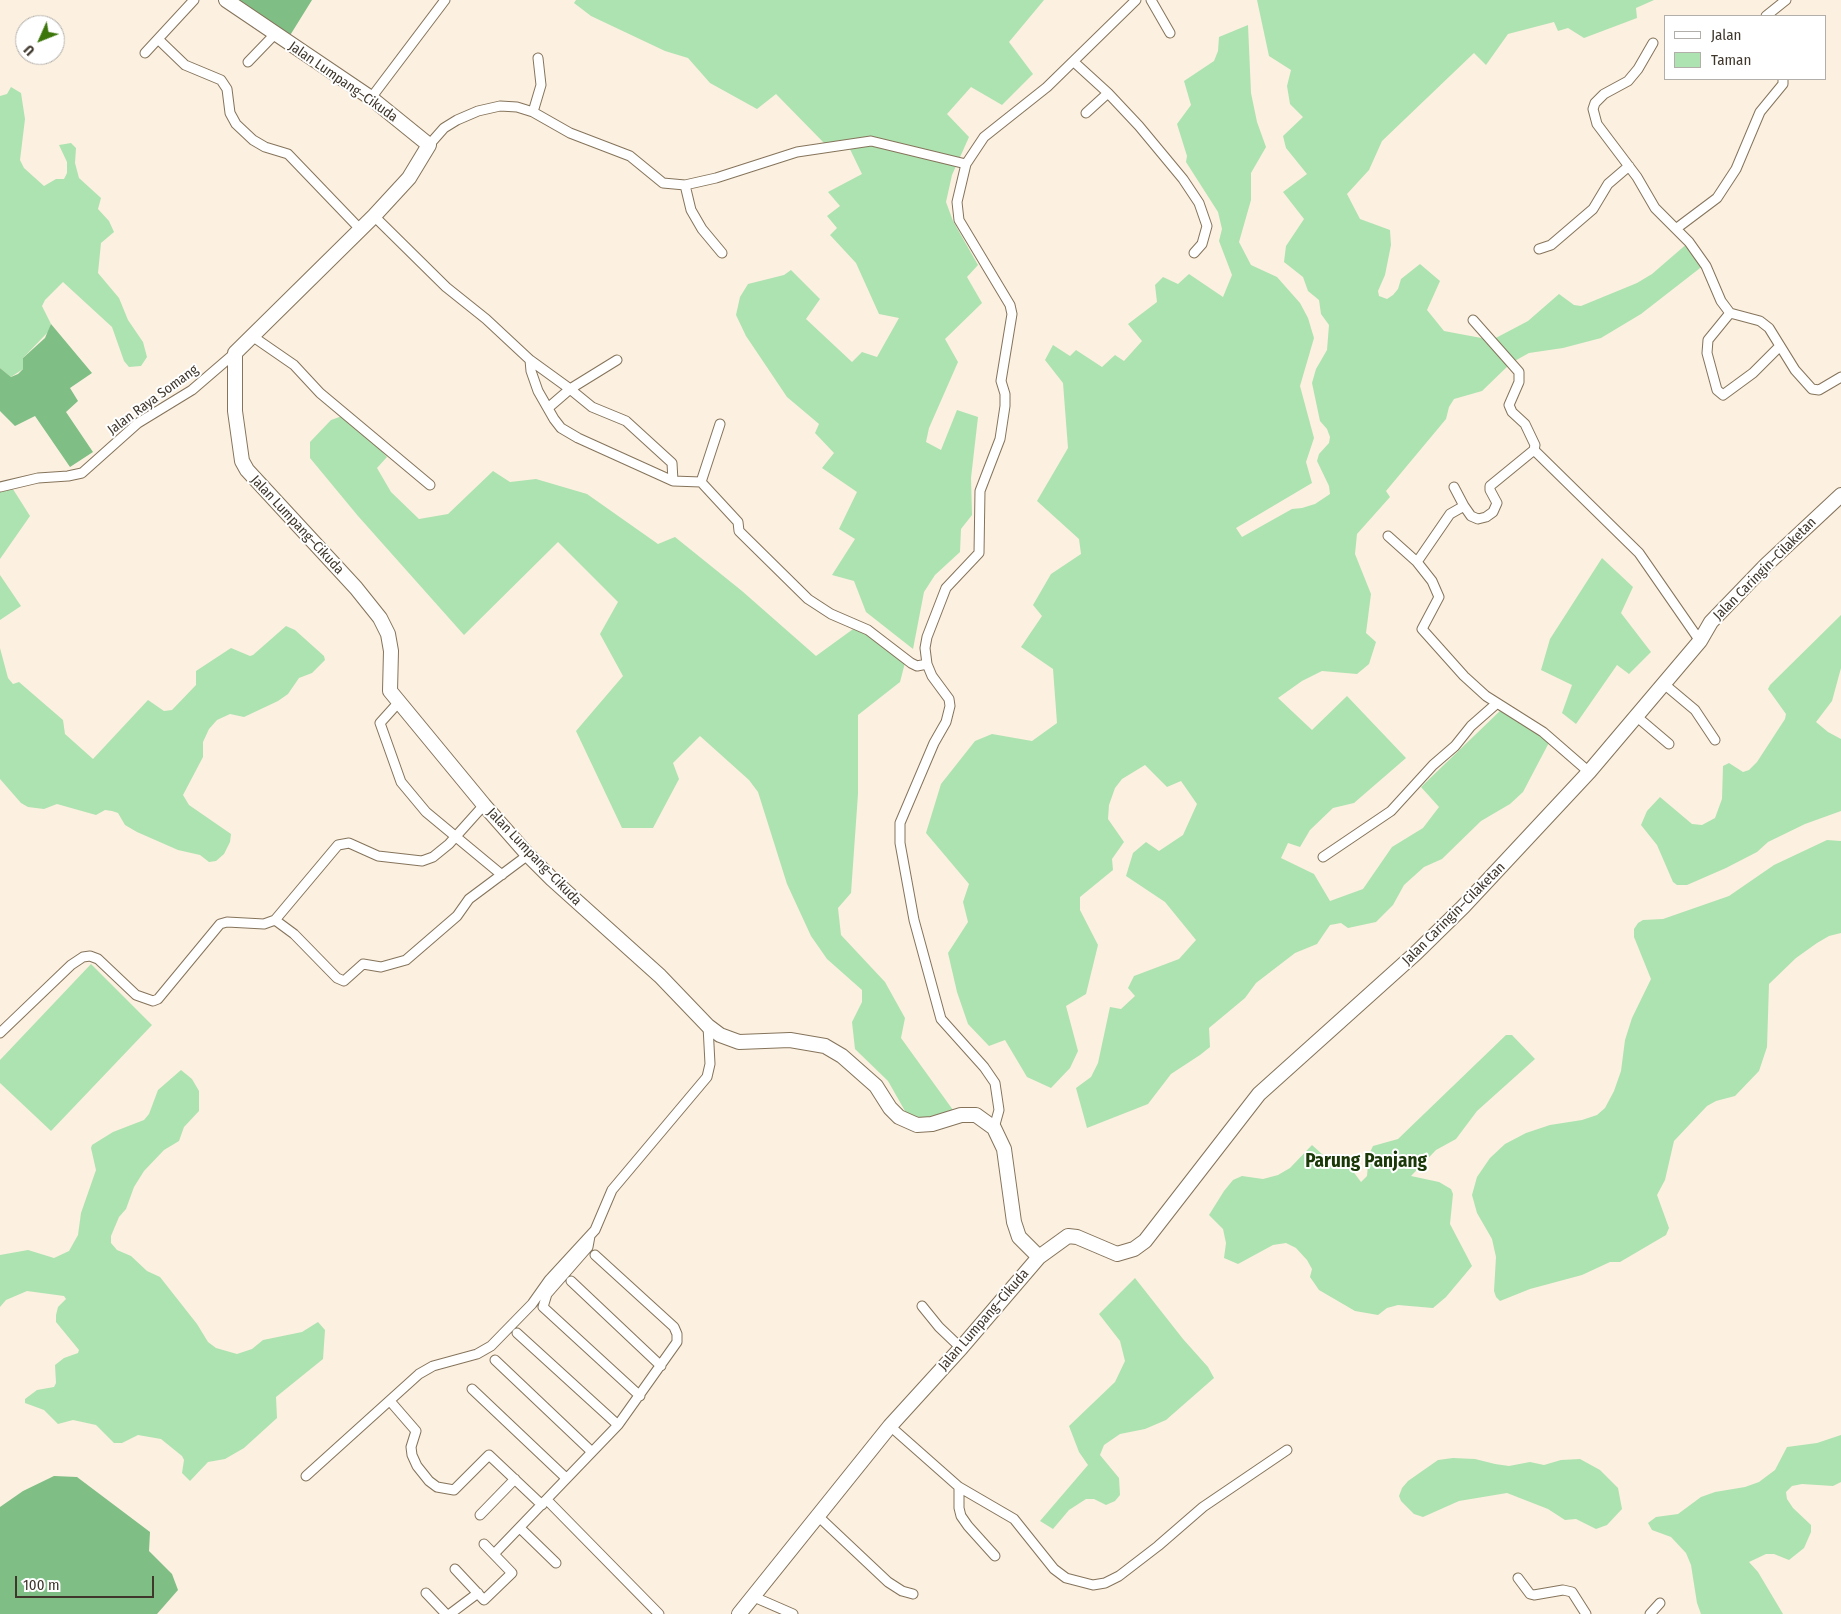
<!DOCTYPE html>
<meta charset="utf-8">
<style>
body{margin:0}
#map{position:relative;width:1841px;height:1614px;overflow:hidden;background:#fcf0e0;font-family:"Fira Sans Condensed",sans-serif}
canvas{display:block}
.legend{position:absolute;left:1664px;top:15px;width:162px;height:65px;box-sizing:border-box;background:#fff;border:1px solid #b2afab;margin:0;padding:6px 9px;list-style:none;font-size:15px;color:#3f372c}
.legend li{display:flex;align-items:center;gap:10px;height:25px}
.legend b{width:25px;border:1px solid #b2afab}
.north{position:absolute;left:15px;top:15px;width:50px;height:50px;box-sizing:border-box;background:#fff;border:1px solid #b2afab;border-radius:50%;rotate:226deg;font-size:14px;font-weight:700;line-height:20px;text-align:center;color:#3f372c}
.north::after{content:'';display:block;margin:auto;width:18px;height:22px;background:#3c760b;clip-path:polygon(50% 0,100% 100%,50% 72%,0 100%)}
.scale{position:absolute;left:15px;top:1576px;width:139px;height:22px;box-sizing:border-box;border:2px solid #3f372c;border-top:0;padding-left:6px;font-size:15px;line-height:18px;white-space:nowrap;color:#3f372c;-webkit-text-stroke:4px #fff;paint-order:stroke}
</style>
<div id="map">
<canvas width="1841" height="1614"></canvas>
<ul class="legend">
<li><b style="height:6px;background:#fff"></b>Jalan</li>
<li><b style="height:14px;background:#ade3b0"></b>Taman</li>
</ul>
<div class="north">U</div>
<div class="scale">100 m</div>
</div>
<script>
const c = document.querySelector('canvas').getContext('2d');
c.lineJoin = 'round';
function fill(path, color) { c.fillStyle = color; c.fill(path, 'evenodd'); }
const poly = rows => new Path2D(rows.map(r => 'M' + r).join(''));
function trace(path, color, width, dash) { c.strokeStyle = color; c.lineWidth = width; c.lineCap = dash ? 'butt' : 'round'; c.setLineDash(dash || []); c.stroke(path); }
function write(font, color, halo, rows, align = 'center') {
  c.font = font + ' "Fira Sans Condensed",sans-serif'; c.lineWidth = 4; c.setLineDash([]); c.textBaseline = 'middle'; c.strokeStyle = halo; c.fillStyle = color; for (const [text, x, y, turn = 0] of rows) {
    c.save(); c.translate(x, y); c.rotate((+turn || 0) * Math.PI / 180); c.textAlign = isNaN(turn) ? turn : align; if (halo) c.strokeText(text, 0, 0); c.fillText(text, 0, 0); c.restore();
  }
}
const green = poly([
 [576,0,1044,0,1009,42,1033,74,1002,105,971,87,947,114,969,137,952,175,946,202,953,221,978,265,967,277,982,303,945,339,958,362,929,428,926,442,941,450,957,410,978,417,971,478,972,515,961,529,960,552,935,575,924,592,913,649,866,612,854,581,832,575,855,539,839,529,857,492,822,468,834,453,815,433,819,424,787,397,746,336,736,315,740,297,748,284,784,275,791,270,820,299,806,319,852,362,862,352,877,357,899,318,879,314,856,263,830,235,837,228,827,216,840,206,828,192,862,174,847,143,825,144,776,94,757,109,710,83,688,58,665,51,591,16,574,3],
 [1257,0,1654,0,1636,8,1637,18,1584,38,1568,28,1558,31,1554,22,1508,34,1486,65,1474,53,1382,141,1369,170,1347,194,1360,219,1390,230,1391,245,1385,275,1378,291,1379,296,1387,299,1393,295,1398,289,1401,279,1420,264,1440,281,1427,310,1444,331,1492,340,1528,321,1559,294,1574,305,1581,306,1637,283,1652,274,1689,242,1704,265,1641,314,1601,338,1563,348,1529,353,1511,363,1482,391,1454,399,1449,407,1446,419,1386,491,1390,497,1357,534,1355,554,1371,594,1366,633,1376,642,1369,664,1357,674,1322,671,1302,681,1278,698,1312,730,1347,696,1406,758,1354,803,1333,808,1310,830,1300,847,1288,843,1281,858,1314,874,1330,901,1363,889,1392,847,1423,828,1439,807,1421,787,1502,709,1553,735,1523,792,1510,804,1481,821,1442,859,1424,867,1404,885,1393,905,1376,922,1348,928,1341,923,1330,925,1317,944,1295,953,1256,983,1245,998,1209,1028,1210,1047,1200,1055,1171,1074,1148,1104,1087,1128,1076,1088,1091,1077,1098,1063,1110,1007,1121,1009,1135,996,1128,988,1134,976,1179,959,1196,940,1165,902,1126,876,1133,853,1146,842,1159,851,1183,835,1197,804,1181,781,1167,787,1145,765,1122,779,1115,788,1109,805,1108,819,1124,842,1112,859,1113,870,1080,897,1080,910,1098,945,1086,994,1066,1006,1078,1051,1070,1068,1051,1088,1027,1077,1005,1040,989,1046,968,1024,957,992,948,953,968,922,963,902,969,884,926,833,941,784,975,741,992,734,1032,741,1057,723,1053,669,1021,647,1042,616,1033,605,1051,574,1081,554,1079,539,1037,501,1068,448,1063,383,1045,360,1053,345,1070,356,1076,350,1102,367,1115,355,1124,361,1142,341,1128,324,1157,302,1155,285,1163,277,1178,284,1189,274,1223,297,1232,275,1219,241,1222,229,1218,212,1186,162,1187,156,1177,124,1191,105,1184,81,1214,61,1218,51,1219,37,1248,25,1251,93,1257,122,1266,147,1251,173,1251,200,1239,242,1251,265,1277,277,1300,303,1308,318,1314,338,1300,386,1314,438,1306,462,1312,483,1236,528,1242,537,1292,509,1302,508,1315,504,1330,494,1329,486,1317,461,1319,454,1329,443,1330,437,1327,429,1320,421,1312,383,1316,369,1327,350,1329,325,1321,314,1319,300,1308,291,1303,277,1284,262,1286,246,1304,219,1283,192,1307,174,1286,148,1283,136,1303,117,1290,104,1287,86,1291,70,1269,56],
 [11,87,21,93,25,119,20,160,24,168,44,186,56,179,64,179,67,173,67,162,59,145,71,143,76,148,75,163,79,178,101,198,98,209,109,221,114,232,101,243,98,273,119,298,128,320,143,342,147,357,141,366,129,367,124,361,112,327,63,282,45,300,42,306,51,324,49,331,23,358,23,369,11,377,0,368,0,96,7,94],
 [345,415,369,437,387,457,377,468,391,492,419,519,448,514,493,471,510,482,536,479,587,494,658,544,675,537,742,591,816,656,860,624,906,659,900,682,858,715,858,794,851,893,838,908,841,935,885,982,905,1018,901,1038,953,1110,927,1119,915,1118,905,1111,888,1081,855,1049,852,1022,862,1002,862,990,827,959,811,936,787,884,758,792,749,780,700,736,673,763,679,779,653,828,622,828,576,731,623,676,600,634,618,602,558,542,464,635,358,516,310,458,310,442,331,420],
 [11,486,30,516,0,559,0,489],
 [1602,558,1633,587,1621,613,1651,652,1629,674,1617,665,1576,724,1562,713,1572,685,1541,670,1550,639],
 [0,575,21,606,0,620],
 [1841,615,1841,668,1832,701,1816,722,1828,732,1841,739,1841,811,1805,824,1768,842,1757,852,1726,868,1687,885,1677,885,1673,882,1657,845,1641,825,1647,811,1660,797,1692,824,1702,825,1715,818,1722,799,1723,766,1729,763,1743,772,1749,770,1757,762,1785,719,1786,714,1768,689,1770,685],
 [286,626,295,630,324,656,325,660,312,673,299,678,288,694,278,701,244,717,230,714,217,720,209,729,203,742,203,757,183,795,189,805,231,834,230,842,224,854,216,861,209,862,200,855,178,850,137,832,125,825,118,813,112,811,105,810,96,815,57,804,44,809,28,807,21,803,0,779,0,648,8,678,13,684,19,682,63,720,65,734,93,759,148,700,164,711,172,710,196,685,196,671,231,648,250,656,253,655],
 [1827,840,1841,841,1841,933,1829,936,1817,943,1796,958,1769,984,1767,1047,1759,1071,1735,1096,1716,1101,1707,1106,1674,1141,1665,1180,1657,1195,1669,1228,1666,1235,1620,1262,1610,1262,1582,1275,1530,1289,1500,1301,1496,1297,1494,1291,1496,1257,1492,1239,1477,1213,1472,1195,1477,1177,1490,1158,1505,1144,1526,1133,1550,1125,1582,1120,1597,1115,1605,1108,1614,1091,1621,1071,1625,1040,1632,1018,1651,979,1634,937,1634,929,1638,923,1643,920,1663,919,1729,896,1774,865],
 [91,964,152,1025,51,1131,0,1083,0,1060],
 [1506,1035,1512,1035,1535,1059,1477,1111,1456,1139,1436,1150,1411,1176,1439,1182,1451,1189,1453,1194,1450,1224,1472,1266,1446,1297,1433,1308,1398,1305,1387,1308,1378,1315,1355,1311,1319,1290,1310,1277,1312,1269,1307,1260,1296,1248,1286,1243,1273,1245,1238,1264,1224,1258,1226,1243,1223,1229,1209,1215,1224,1191,1233,1180,1242,1176,1263,1179,1278,1175,1290,1168,1312,1145,1333,1164,1342,1161,1346,1162,1361,1182,1367,1176,1369,1154,1373,1146,1398,1139],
 [181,1070,192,1079,199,1091,199,1111,184,1127,179,1141,164,1150,144,1171,134,1187,126,1209,119,1217,111,1236,111,1243,117,1250,131,1256,147,1271,160,1277,197,1324,208,1342,216,1348,237,1354,252,1349,263,1340,302,1332,318,1322,325,1330,323,1359,276,1397,277,1418,244,1448,225,1459,208,1462,190,1481,182,1473,184,1460,182,1456,161,1439,138,1435,122,1443,114,1443,96,1425,73,1420,58,1424,44,1410,25,1403,25,1399,37,1390,54,1387,56,1383,55,1365,64,1358,78,1353,79,1350,56,1322,56,1315,58,1307,66,1299,64,1296,27,1291,6,1300,0,1307,0,1255,28,1250,54,1258,69,1251,78,1235,81,1213,96,1170,91,1148,92,1145,113,1132,144,1120,149,1114,158,1090],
 [1135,1278,1183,1339,1208,1367,1214,1378,1166,1420,1145,1429,1120,1434,1104,1445,1100,1455,1119,1478,1120,1495,1115,1501,1106,1505,1094,1499,1086,1499,1069,1510,1053,1529,1040,1521,1088,1465,1079,1452,1069,1426,1115,1382,1125,1361,1120,1341,1099,1314],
 [1841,1435,1841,1482,1833,1486,1802,1484,1792,1486,1786,1492,1787,1499,1793,1508,1811,1525,1811,1532,1804,1548,1789,1560,1774,1554,1766,1554,1749,1562,1758,1572,1783,1614,1701,1614,1697,1603,1691,1565,1686,1553,1671,1537,1652,1530,1648,1523,1656,1517,1678,1514,1701,1497,1715,1492,1745,1487,1759,1482,1775,1470,1787,1447,1817,1443],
 [1453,1458,1475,1459,1495,1464,1509,1466,1530,1462,1544,1465,1561,1460,1580,1459,1600,1470,1618,1488,1622,1509,1607,1525,1596,1529,1576,1519,1565,1520,1548,1509,1507,1493,1459,1501,1423,1517,1414,1514,1401,1501,1399,1496,1402,1488,1408,1481,1438,1460]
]);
const forest = poly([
 [231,0,312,0,289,37],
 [51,324,92,373,70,388,78,401,66,412,93,452,70,467,35,416,15,426,0,411,0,368,11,377,18,374,23,369,23,358,45,338],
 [54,1476,77,1477,150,1532,149,1551,172,1574,178,1590,157,1614,0,1614,0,1507,23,1491]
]);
const street = poly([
 [1151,0,1170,33],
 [1766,16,1786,0],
 [158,39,185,65,221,80,227,89,230,113,236,124,253,140,265,147,288,154,360,229],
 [1653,43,1638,69,1628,81,1604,94,1595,103,1593,109,1597,124,1637,177,1655,208,1689,242,1706,266,1721,301,1730,313,1760,321,1769,328,1795,370,1812,389,1819,390,1841,377],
 [145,53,194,0],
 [248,62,275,34],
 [1074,62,1108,93,1139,126,1183,179,1199,203,1207,226,1202,244,1194,253],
 [371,98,445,0],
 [533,112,541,85,538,58],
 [1086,113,1108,93],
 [429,145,444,128,457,120,478,111,500,106,517,107,533,112,570,133,630,156,663,183,685,185,716,178,797,152,871,141,966,164],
 [685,185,691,210,702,229,722,253],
 [374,216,446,287,486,319,530,360,531,371,538,391,554,419,561,428,578,438,673,481,701,482,720,424],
 [1677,228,1717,198,1736,169,1760,112,1783,84,1783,79],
 [1539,249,1551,245,1593,209,1608,184,1629,166],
 [1730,313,1708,340,1707,353,1717,390,1723,395,1753,373,1780,346],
 [1473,320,1519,372,1519,382,1509,405,1512,412,1525,424,1535,445,1534,450,1639,553,1700,641],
 [252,336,294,365,320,393,430,485],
 [530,360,570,389,617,360],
 [548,408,570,389,592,407,626,421,672,463,673,481],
 [1534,450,1490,486,1490,490,1497,503,1493,512,1486,517,1478,519,1471,516,1464,506,1450,514,1417,562,1432,581,1439,597,1422,629,1464,676,1486,696,1543,732,1589,772],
 [701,482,738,522,739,531,743,535,808,599,831,614,868,630,911,663,917,666,927,664],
 [0,487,38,478,68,476,82,473,138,423,192,390,235,353],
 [1454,487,1464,506],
 [1388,536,1417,562],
 [1664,684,1695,710,1715,740],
 [398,703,380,723,401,782,426,812,502,875],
 [1636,716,1669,744],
 [1323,857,1391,811,1433,765,1455,746,1471,726,1496,704],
 [275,920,294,934,337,978,344,981,363,964,381,967,406,960,457,916,469,899,528,855],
 [0,1033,71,965,83,957,90,956,98,959,136,995,153,1001,158,999,220,924,227,922,264,924,275,920,338,845,349,843,378,856,422,861,433,857,449,844,484,805],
 [994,1128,999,1110,995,1083,984,1067,941,1019,914,920,900,843,900,823,934,743,946,722,950,706,949,699,932,676,927,664,925,648,927,637,946,588,979,553,980,491,1000,439,1005,406,1005,394,1001,381,1012,314,1010,305,959,220,957,202,966,164,984,137,1047,87,1136,0],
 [590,1236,588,1247,547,1294,543,1307,640,1396],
 [571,1281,661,1366],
 [922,1306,939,1327,961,1348],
 [517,1333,618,1425],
 [495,1360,592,1452],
 [472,1389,566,1478],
 [390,1401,416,1431,411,1447,412,1455,417,1466,429,1481,437,1487,454,1490,489,1455,542,1505],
 [890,1426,959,1487,1014,1519,1054,1569,1066,1578,1093,1585,1105,1583,1119,1576,1158,1546,1203,1507,1287,1450],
 [306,1476,419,1374,433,1366,477,1354,491,1346,532,1304,549,1280,595,1230,612,1190,707,1077,710,1064,708,1026],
 [959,1487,959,1508,961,1516,968,1526,995,1556],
 [547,1500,659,1614],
 [480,1515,515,1479],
 [819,1517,888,1582,902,1591,913,1594],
 [520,1528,556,1563],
 [494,1554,618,1425,677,1342,677,1334,674,1327,595,1255],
 [455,1569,484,1600,512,1573,484,1544],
 [1518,1578,1530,1594,1534,1595,1563,1590,1572,1592,1586,1614],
 [426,1593,446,1614],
 [754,1597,793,1614],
 [450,1614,478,1593],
 [1650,1614,1660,1603]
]);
const secondary = poly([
 [226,0,371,98,429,145,409,178,374,216,235,353,235,411,242,461,247,470,356,588,380,618,388,634,391,651,390,691,484,805,528,855,552,879,660,976,708,1026,720,1035,739,1042,790,1040,825,1046,842,1056,876,1086,890,1108,899,1117,917,1125,932,1124,961,1115,976,1115,994,1128,1004,1149,1014,1222,1019,1237,1039,1257,961,1348,890,1426,739,1614],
 [1039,1257,1068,1236,1077,1237,1117,1254,1134,1249,1145,1241,1259,1094,1416,953,1463,907,1589,772,1700,641,1711,622,1766,565,1841,495]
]);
const streetNames = [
 ["Jalan Lumpang–Cikuda",343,82,35],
 ["Jalan Raya Somang",153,400,-36],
 ["Jalan Lumpang–Cikuda",297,525,47],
 ["Jalan Caringin–Cilaketan",1765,569,-45],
 ["Jalan Lumpang–Cikuda",534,857,46],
 ["Jalan Caringin–Cilaketan",1454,914,-45],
 ["Jalan Lumpang–Cikuda",984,1320,-49]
];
const districtNames = [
 ["Parung Panjang",1366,1162]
];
fill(green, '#ade3b0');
fill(forest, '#7fbe84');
trace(street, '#85745b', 11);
trace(secondary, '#85745b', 16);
trace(street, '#fff', 9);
trace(secondary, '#fff', 14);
write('14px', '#3f372c', '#fff', streetNames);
write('bold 19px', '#1b3808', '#fff', districtNames);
</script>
